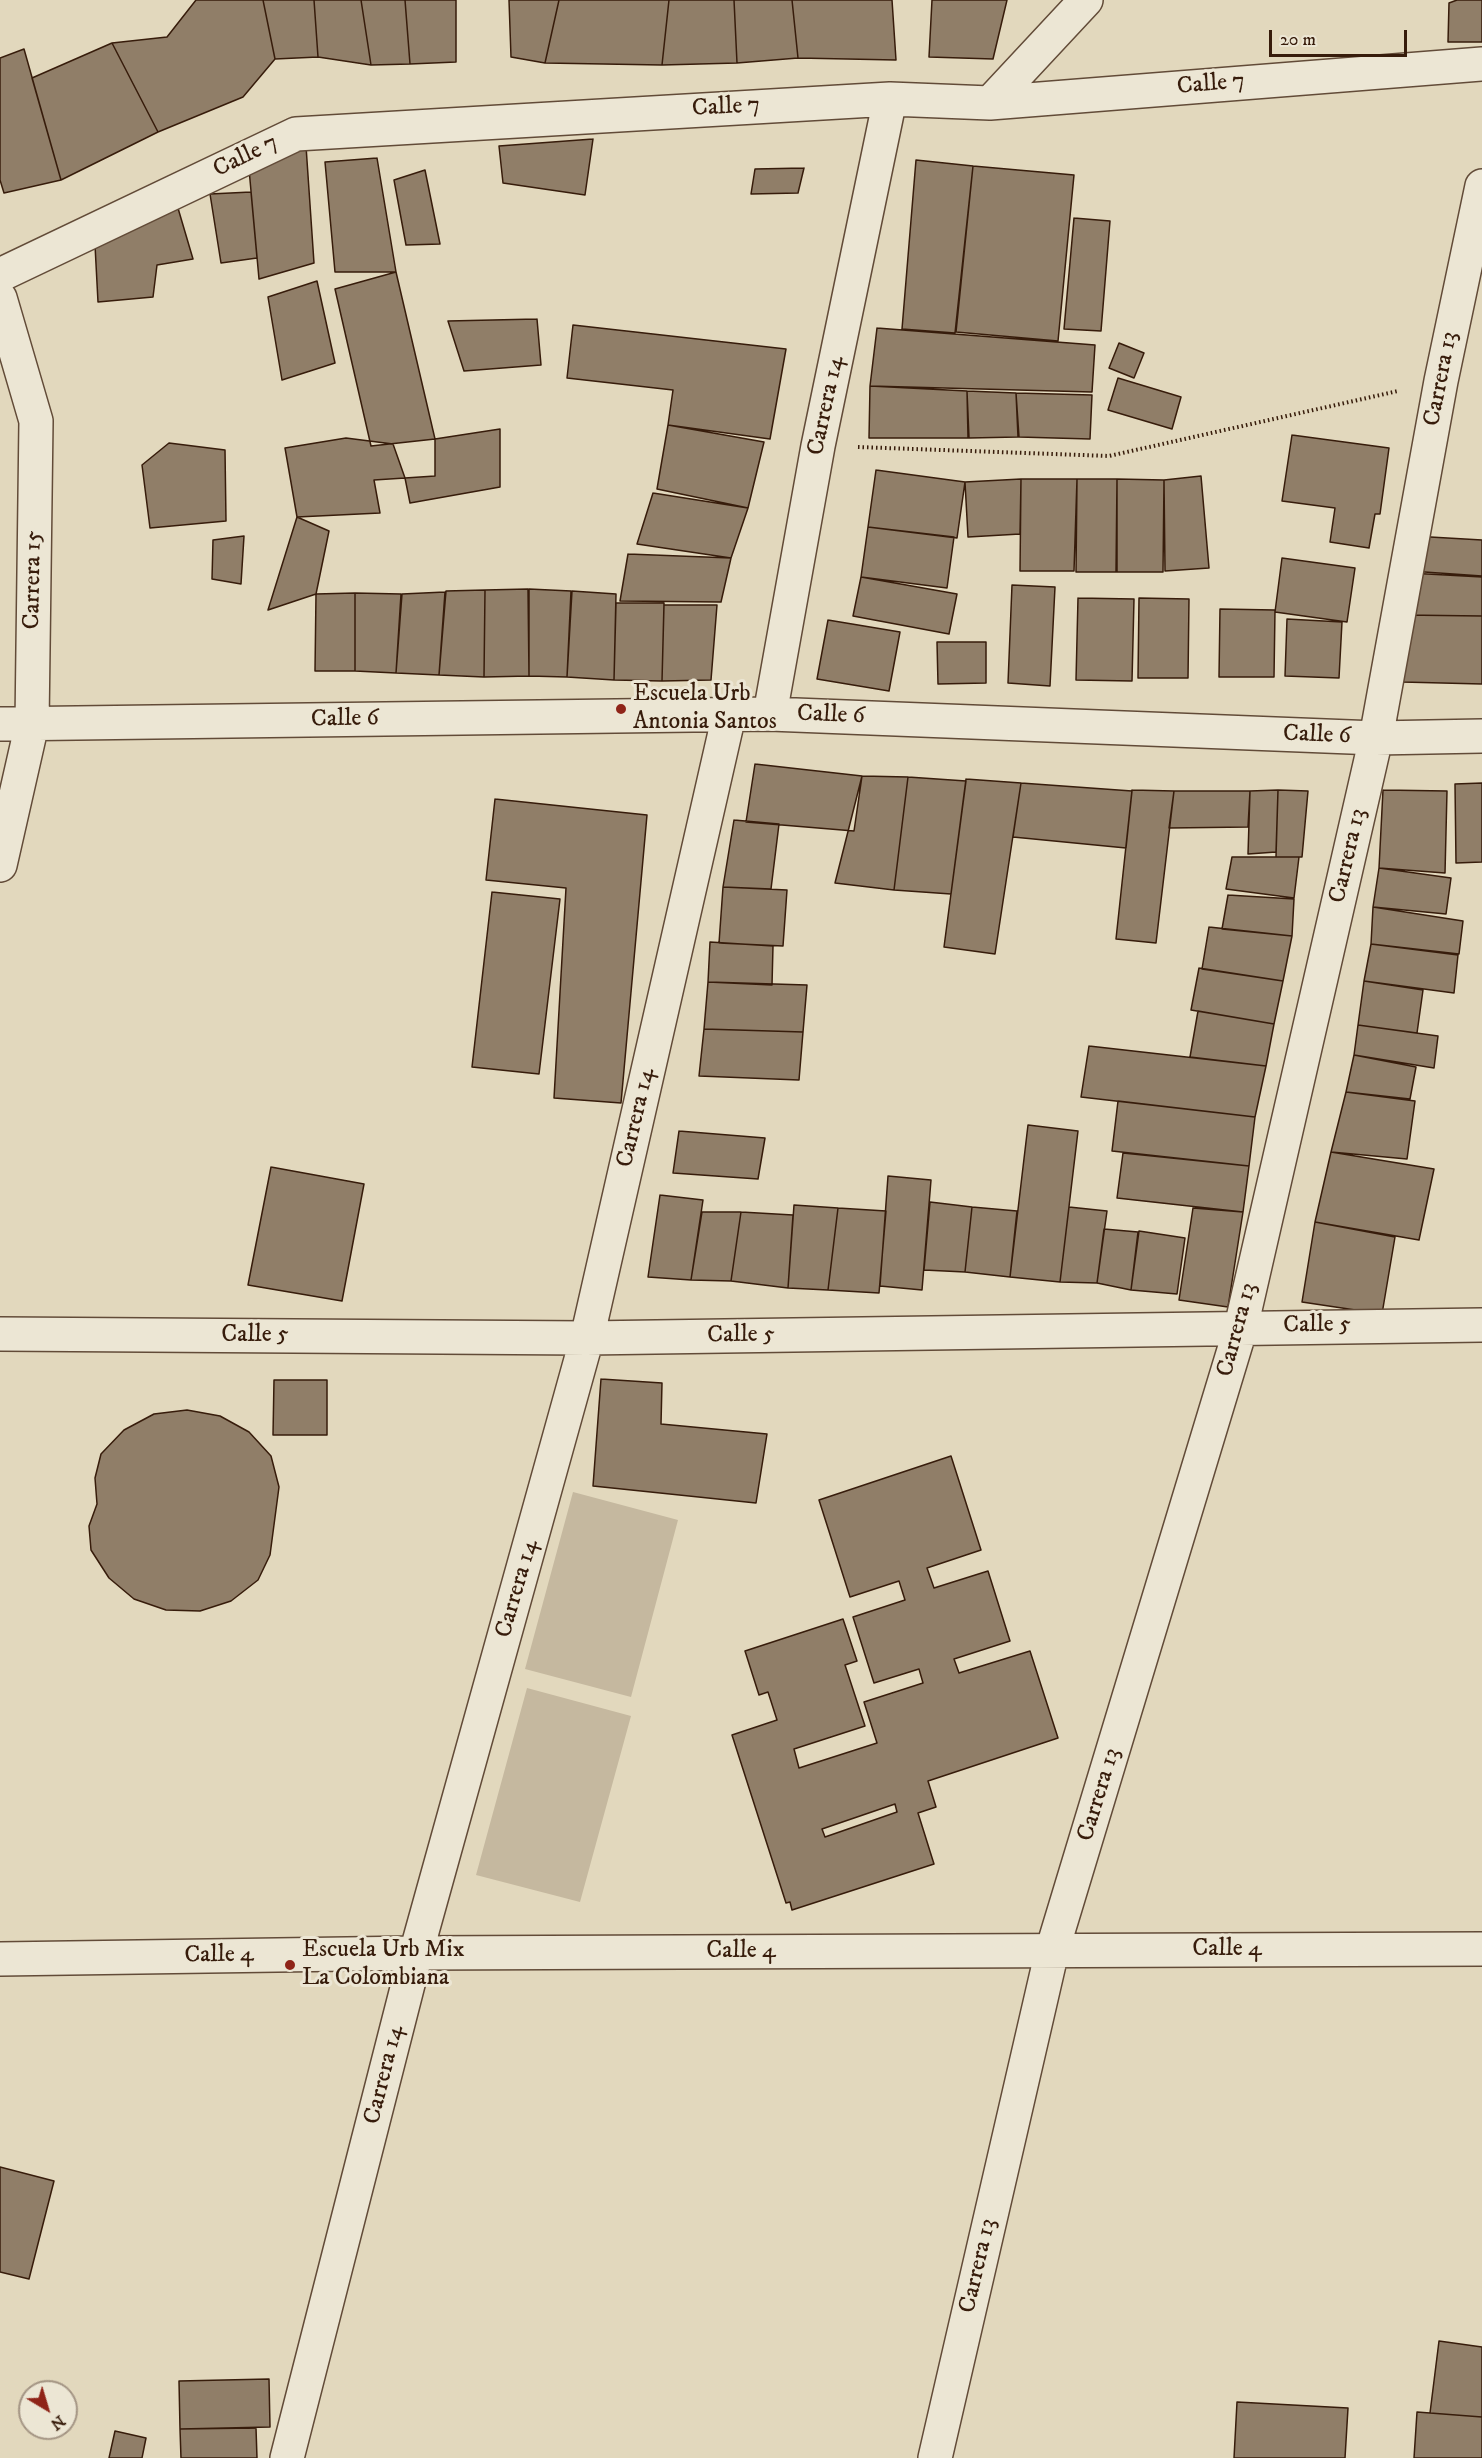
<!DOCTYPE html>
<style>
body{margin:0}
#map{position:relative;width:1482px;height:2458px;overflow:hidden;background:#e2d8bd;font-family:"IM FELL DW Pica",serif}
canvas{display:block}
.north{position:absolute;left:18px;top:2380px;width:60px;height:60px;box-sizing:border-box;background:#ece6d4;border:2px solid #a49584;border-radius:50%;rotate:142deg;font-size:16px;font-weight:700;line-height:24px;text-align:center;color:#371c0b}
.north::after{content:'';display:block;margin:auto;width:21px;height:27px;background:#8f2418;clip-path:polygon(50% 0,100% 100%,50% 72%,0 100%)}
.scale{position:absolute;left:1269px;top:30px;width:138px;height:27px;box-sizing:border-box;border:3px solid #371c0b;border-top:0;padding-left:8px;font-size:18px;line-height:21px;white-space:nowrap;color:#371c0b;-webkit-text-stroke:4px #ece6d4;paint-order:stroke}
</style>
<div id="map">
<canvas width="1482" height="2458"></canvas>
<div class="north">N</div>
<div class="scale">20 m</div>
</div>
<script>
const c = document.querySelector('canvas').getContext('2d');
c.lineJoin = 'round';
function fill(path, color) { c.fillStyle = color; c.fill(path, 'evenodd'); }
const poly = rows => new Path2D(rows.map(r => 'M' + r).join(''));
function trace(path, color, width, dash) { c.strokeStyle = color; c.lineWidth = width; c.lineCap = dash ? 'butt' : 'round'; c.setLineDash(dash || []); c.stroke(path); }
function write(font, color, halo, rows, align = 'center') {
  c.font = font + ' "IM FELL DW Pica",serif'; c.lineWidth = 6; c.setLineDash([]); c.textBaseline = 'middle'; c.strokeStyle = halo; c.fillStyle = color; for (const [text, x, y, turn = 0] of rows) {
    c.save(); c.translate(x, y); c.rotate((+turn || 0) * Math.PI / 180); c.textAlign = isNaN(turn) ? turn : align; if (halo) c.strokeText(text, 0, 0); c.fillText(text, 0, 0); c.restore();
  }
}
const green = poly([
 [573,1492,678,1520,631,1697,525,1669],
 [527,1688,631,1716,580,1902,476,1875]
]);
const building = poly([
 [196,0,263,0,275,59,243,97,158,132,112,43,167,37,196,0],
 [263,0,314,0,318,57,275,59,263,0],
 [314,0,361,0,371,65,318,57,314,0],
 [361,0,405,0,410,64,371,65,361,0],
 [405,0,456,0,456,62,410,64,405,0],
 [509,0,559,0,545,63,511,57,509,0],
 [559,0,669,0,662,65,545,63,559,0],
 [669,0,734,0,737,63,662,65,669,0],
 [734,0,792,0,798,58,737,63,734,0],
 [792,0,892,0,896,60,798,58,792,0],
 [932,0,1007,0,993,59,929,57,932,0],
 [1457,0,1482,0,1482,42,1448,42,1449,3,1457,0],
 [112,43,158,132,61,180,32,78,112,43],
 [24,49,61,180,4,193,0,180,0,58,24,49],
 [593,139,585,195,503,183,499,146,593,139],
 [306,146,314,263,259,279,248,158,306,146],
 [377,158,396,272,335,272,325,162,377,158],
 [916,160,973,166,955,333,902,329,916,160],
 [973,166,1074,175,1058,341,956,332,973,166],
 [804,168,798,193,751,194,755,169,804,168],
 [425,170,440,244,406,245,394,180,425,170],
 [251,192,257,258,221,263,210,194,251,192],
 [175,198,193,259,157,265,153,297,98,302,94,226,175,198],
 [1074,218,1110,221,1101,331,1064,329,1074,218],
 [396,272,435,439,371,446,335,289,396,272],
 [317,281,335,363,282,380,268,297,317,281],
 [537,319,541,365,464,371,448,321,537,319],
 [573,325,786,349,770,439,668,425,673,390,567,378,573,325],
 [877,328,1095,345,1092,392,870,386,877,328],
 [1119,343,1144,353,1134,378,1109,368,1119,343],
 [1118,378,1181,397,1172,429,1108,410,1118,378],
 [870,386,967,391,968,438,869,438,870,386],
 [967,391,1016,393,1018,437,969,438,967,391],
 [1016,393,1092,395,1090,439,1019,437,1016,393],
 [668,425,764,442,748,508,657,489,668,425],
 [500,429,500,487,410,503,405,478,435,476,435,439,500,429],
 [1292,435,1389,448,1380,514,1375,514,1369,548,1330,542,1335,508,1282,501,1292,435],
 [346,438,393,444,405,478,374,480,380,513,297,517,285,448,346,438],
 [169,443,225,450,226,521,150,528,142,465,169,443],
 [876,470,965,482,957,538,868,527,876,470],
 [1201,476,1209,568,1165,571,1164,480,1201,476],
 [1021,479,1077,479,1074,571,1020,571,1021,479],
 [1021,479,1020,534,968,537,965,482,1021,479],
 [1077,479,1117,479,1116,572,1076,572,1077,479],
 [1117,479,1164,480,1163,572,1117,572,1117,479],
 [653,493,748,508,731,558,637,544,653,493],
 [297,517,329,531,316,594,268,610,297,517],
 [868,527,954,537,947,588,861,577,868,527],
 [244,536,241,584,212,579,213,540,244,536],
 [1413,536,1482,540,1482,576,1410,571,1413,536],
 [628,554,731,558,721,602,620,601,628,554],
 [1282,558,1355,568,1347,622,1275,612,1282,558],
 [1409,573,1482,577,1482,616,1403,615,1409,573],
 [861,577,957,594,949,634,853,616,861,577],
 [1012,585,1055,587,1050,686,1008,683,1012,585],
 [528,589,529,676,484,677,485,590,528,589],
 [529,589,571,591,567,677,529,676,529,589],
 [485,590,484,677,439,675,446,591,485,590],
 [572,591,616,594,614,680,567,677,572,591],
 [445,592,439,675,396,673,402,594,445,592],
 [355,593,355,671,315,671,316,594,355,593],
 [355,593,401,594,396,673,355,671,355,593],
 [1078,598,1134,599,1132,681,1076,680,1078,598],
 [1139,598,1189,599,1188,678,1138,678,1139,598],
 [616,603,664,603,662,681,614,680,616,603],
 [664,605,717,605,711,680,662,681,664,605],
 [1220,609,1275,610,1274,677,1219,677,1220,609],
 [1403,615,1482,616,1482,684,1402,682,1403,615],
 [1287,619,1342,622,1339,678,1285,676,1287,619],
 [828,620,900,632,889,691,817,679,828,620],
 [937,642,986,642,986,683,938,684,937,642],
 [755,764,862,776,854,831,746,822,755,764],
 [862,776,908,777,894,890,835,883,862,776],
 [908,777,966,781,951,894,894,890,908,777],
 [966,779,1021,783,995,954,944,947,966,779],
 [1021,783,1132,791,1126,848,1013,837,1021,783],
 [1482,783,1482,862,1456,863,1455,784,1482,783],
 [1132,790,1174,791,1156,943,1116,939,1132,790],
 [1278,790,1308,791,1302,857,1276,857,1278,790],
 [1278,790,1276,852,1248,854,1250,791,1278,790],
 [1383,790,1447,791,1445,873,1379,868,1383,790],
 [1174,791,1250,791,1248,827,1169,828,1174,791],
 [495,799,647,815,621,1103,554,1098,566,888,486,880,495,799],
 [734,820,779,824,771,889,723,887,734,820],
 [1232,857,1299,857,1294,898,1226,889,1232,857],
 [1379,868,1451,878,1446,914,1373,907,1379,868],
 [723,887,787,890,783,946,719,943,723,887],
 [492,892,560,899,539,1074,472,1067,492,892],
 [1228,895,1294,899,1292,936,1222,929,1228,895],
 [1373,907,1463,921,1459,954,1371,944,1373,907],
 [1209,927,1292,936,1283,981,1202,969,1209,927],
 [710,942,773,946,772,985,708,982,710,942],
 [1371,944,1458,955,1454,993,1364,981,1371,944],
 [1199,968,1283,981,1274,1024,1191,1010,1199,968],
 [1364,981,1423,990,1417,1033,1358,1025,1364,981],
 [708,982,807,985,803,1032,704,1029,708,982],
 [1198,1011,1274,1024,1266,1066,1190,1057,1198,1011],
 [1358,1025,1438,1036,1434,1068,1354,1055,1358,1025],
 [704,1029,803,1032,799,1080,699,1076,704,1029],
 [1089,1046,1266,1066,1255,1117,1081,1097,1089,1046],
 [1354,1055,1416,1067,1410,1099,1346,1092,1354,1055],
 [1346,1092,1415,1101,1407,1159,1331,1152,1346,1092],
 [1118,1101,1255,1117,1249,1166,1112,1151,1118,1101],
 [1028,1125,1078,1131,1060,1282,1010,1277,1028,1125],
 [679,1131,765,1138,758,1179,673,1173,679,1131],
 [1331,1152,1434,1169,1419,1240,1315,1222,1331,1152],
 [1123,1153,1249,1166,1243,1212,1117,1198,1123,1153],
 [271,1167,364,1184,342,1301,248,1285,271,1167],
 [888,1176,931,1180,922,1290,880,1286,888,1176],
 [660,1195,703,1200,691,1280,648,1277,660,1195],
 [930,1202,972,1207,965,1272,924,1270,930,1202],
 [794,1205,838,1208,828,1290,788,1288,794,1205],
 [972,1207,1017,1211,1010,1277,965,1272,972,1207],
 [1069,1207,1107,1211,1097,1283,1060,1282,1069,1207],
 [838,1208,886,1211,879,1293,828,1290,838,1208],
 [1193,1208,1243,1212,1228,1307,1179,1300,1193,1208],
 [702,1212,741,1212,731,1281,691,1280,702,1212],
 [741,1212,793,1215,788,1288,731,1281,741,1212],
 [1315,1222,1395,1237,1382,1314,1302,1302,1315,1222],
 [1104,1229,1138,1232,1131,1290,1097,1283,1104,1229],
 [1139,1231,1185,1238,1177,1294,1131,1290,1139,1231],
 [601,1379,662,1383,661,1424,767,1434,756,1503,593,1486,601,1379],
 [274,1380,327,1380,327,1435,273,1435,274,1380],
 [187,1410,220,1416,249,1432,271,1456,279,1487,270,1555,258,1580,231,1601,200,1611,166,1610,134,1599,109,1578,91,1550,89,1526,97,1504,95,1478,101,1454,124,1430,154,1414,187,1410],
 [951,1456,981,1550,927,1568,934,1588,988,1571,1010,1641,954,1659,959,1673,1030,1651,1058,1738,928,1781,936,1807,918,1813,934,1864,792,1910,790,1902,786,1903,732,1735,777,1720,768,1692,759,1695,745,1651,843,1619,857,1661,845,1665,865,1726,794,1749,799,1768,877,1743,864,1702,923,1683,919,1669,874,1683,853,1617,905,1600,899,1581,850,1597,819,1500,951,1456],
 [895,1804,897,1812,825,1837,822,1829,895,1804],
 [0,2167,54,2181,29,2279,0,2272,0,2167],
 [1439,2341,1482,2347,1482,2417,1430,2413,1439,2341],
 [269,2379,270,2427,180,2429,179,2381,269,2379],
 [1237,2402,1348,2408,1345,2458,1234,2458,1237,2402],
 [1417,2412,1482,2417,1482,2458,1414,2458,1417,2412],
 [256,2428,257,2458,181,2458,180,2429,256,2428],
 [115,2431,146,2438,142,2458,109,2458,115,2431]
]);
const path = poly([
 [858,447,1109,456,1398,391]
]);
const street = poly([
 [990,103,1086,0],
 [0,275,296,134,890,99,990,103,1482,64],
 [0,298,36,421,32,724,0,865],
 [770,714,818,446,890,99],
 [0,724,770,714,1376,738,1482,736],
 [0,1334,587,1338,1482,1325],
 [0,1959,416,1953,1482,1949],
 [287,2458,416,1953,587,1338,729,715],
 [935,2458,1052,1951,1241,1327,1376,738,1441,381,1482,186]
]);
const markers = [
 [621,709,6,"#8f2418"],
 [290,1965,6,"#8f2418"]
];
const streetNames = [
 ["Calle 7",1211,85,-5],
 ["Calle 7",726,108,-3],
 ["Calle 7",246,157,-26],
 ["Carrera 13",1442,379,-79],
 ["Carrera 14",827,406,-78],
 ["Carrera 15",34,580,-89],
 ["Calle 6",831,716,2],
 ["Calle 6",345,720,-1],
 ["Calle 6",1317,736,2],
 ["Carrera 13",1349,856,-77],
 ["Carrera 14",637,1118,-77],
 ["Calle 5",1317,1326,-1],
 ["Carrera 13",1238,1330,-75],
 ["Calle 5",255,1336],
 ["Calle 5",741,1336,-1],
 ["Carrera 14",518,1589,-74],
 ["Carrera 13",1100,1795,-73],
 ["Calle 4",1227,1950],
 ["Calle 4",741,1952],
 ["Calle 4",219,1956,-1],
 ["Carrera 14",385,2075,-76],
 ["Carrera 13",979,2266,-77]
];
const poiNames = [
 ["Escuela Urb",633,695],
 ["Antonia Santos",633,723],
 ["Escuela Urb Mix",302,1951],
 ["La Colombiana",302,1979]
];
fill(green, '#c5b89f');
fill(building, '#907e68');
trace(building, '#371c0b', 1.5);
trace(street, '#624b38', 36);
trace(path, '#371c0b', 4, [1.5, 3]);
trace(street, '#ece6d4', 33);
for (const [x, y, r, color] of markers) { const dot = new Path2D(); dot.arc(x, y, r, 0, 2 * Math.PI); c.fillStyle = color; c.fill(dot); trace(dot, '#ece6d4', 2); }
write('24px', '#371c0b', '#ece6d4', streetNames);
write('24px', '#371c0b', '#ece6d4', poiNames, 'left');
</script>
